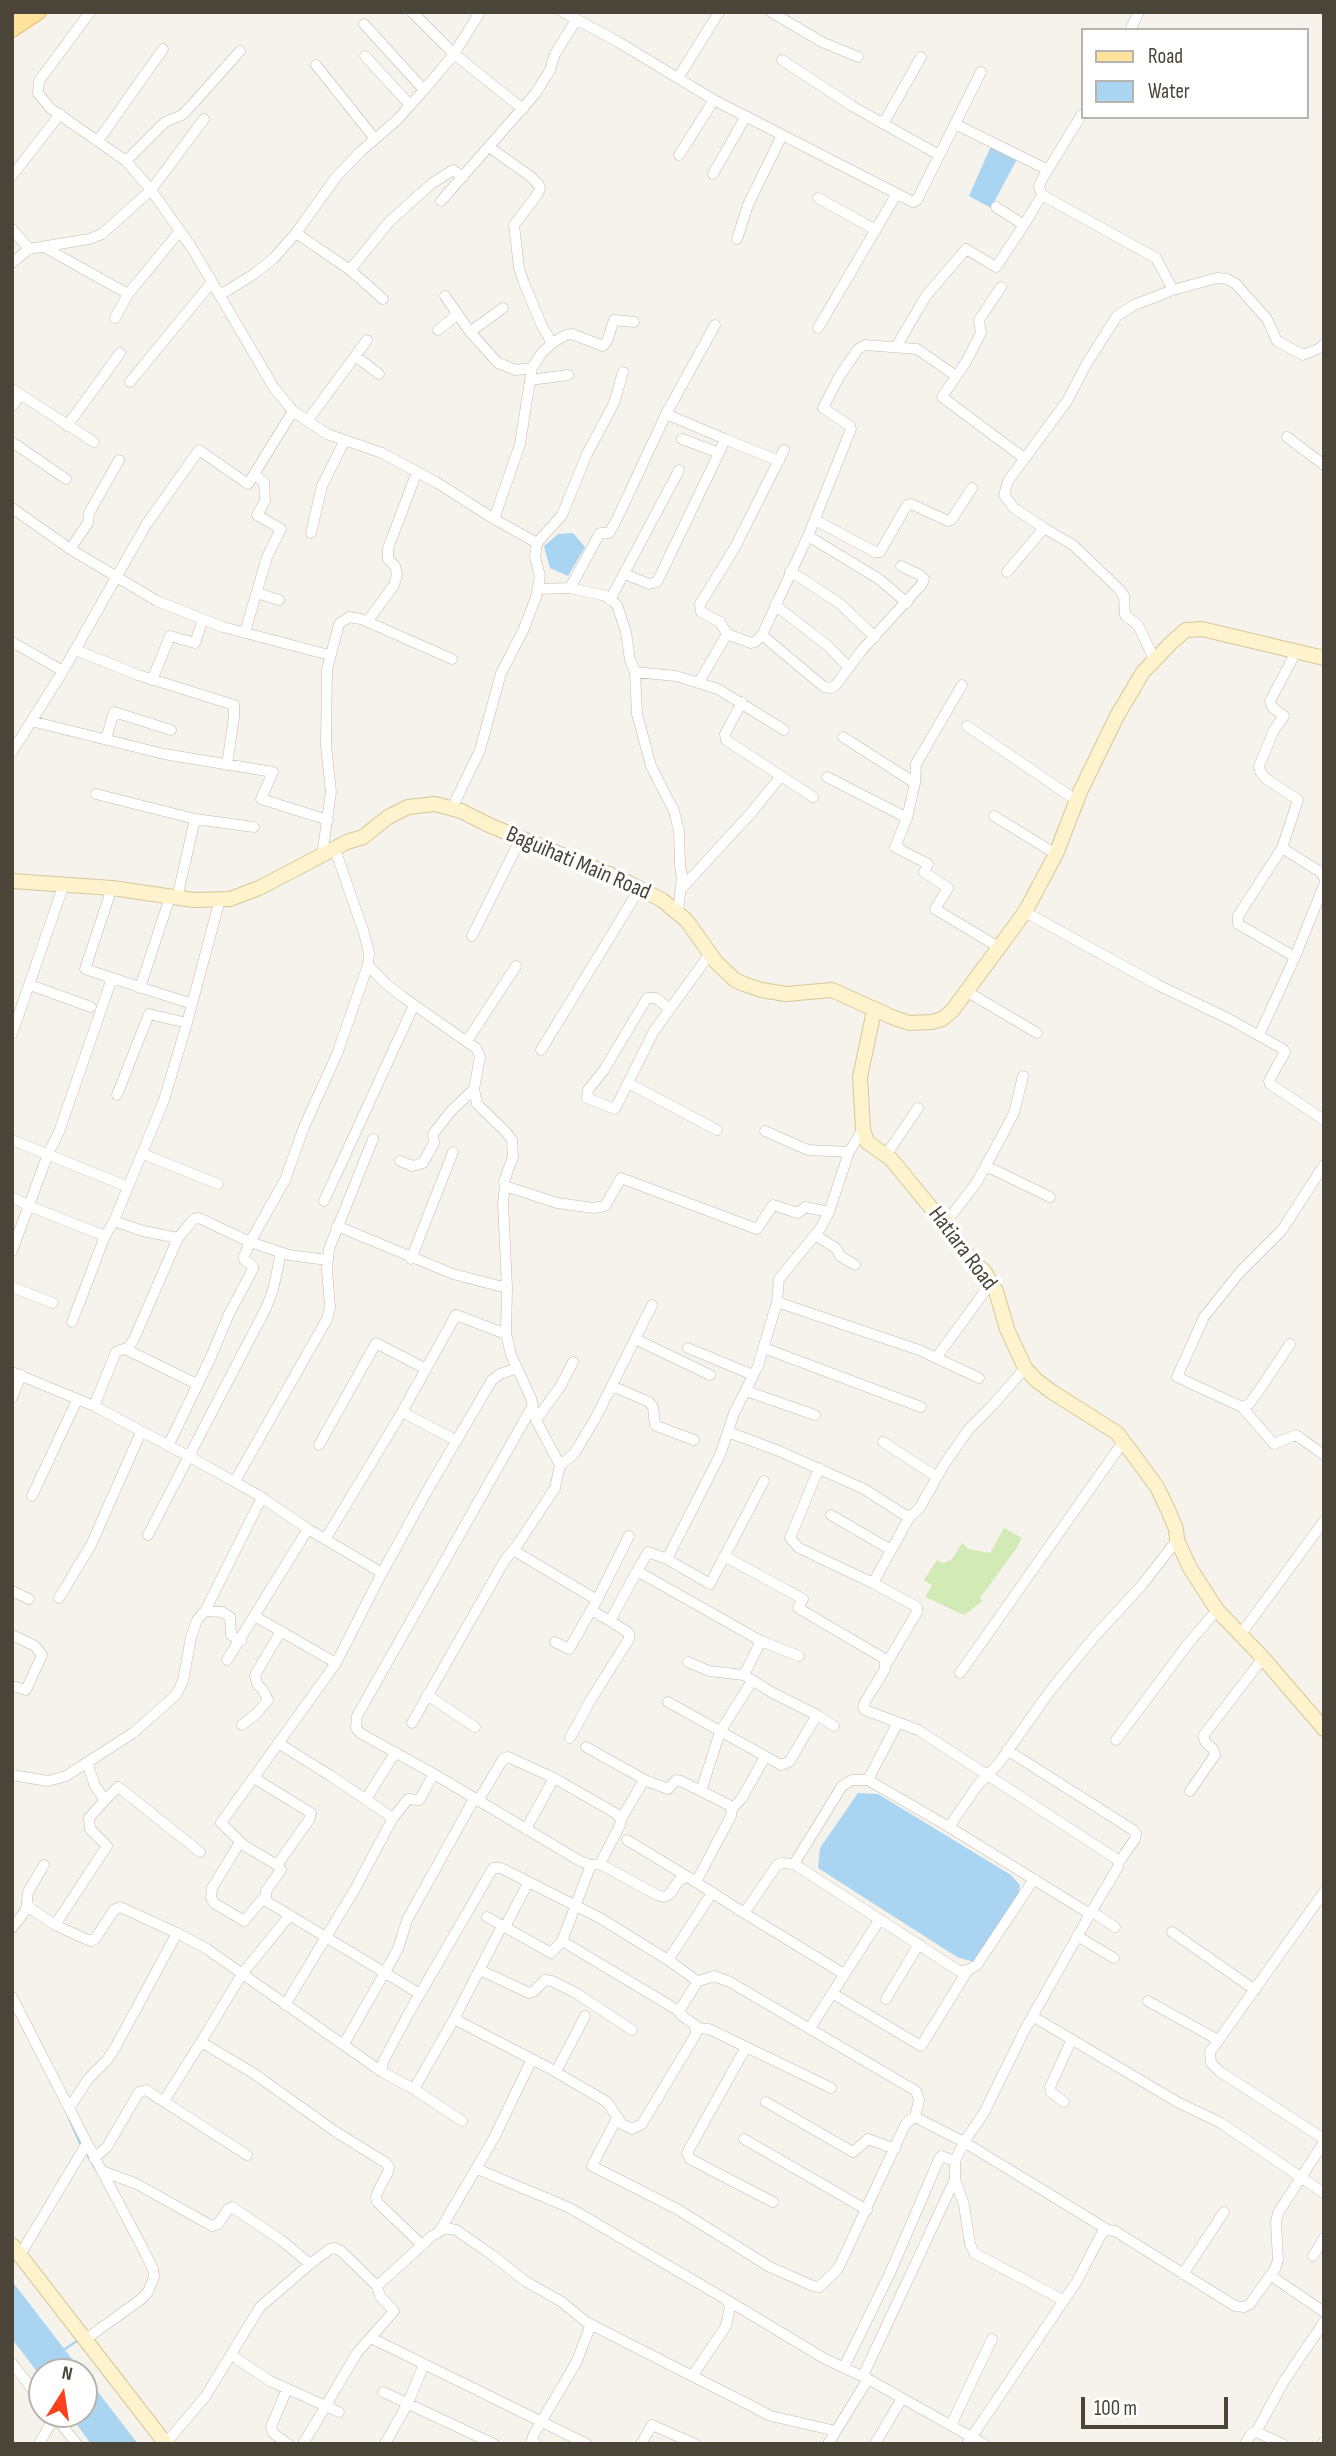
<!DOCTYPE html>
<style>
body{margin:0}
#map{position:relative;width:1336px;height:2456px;overflow:hidden;background:#f6f3ec;font-family:"Sofia Sans Condensed",sans-serif}
canvas{display:block}
.frame{position:absolute;inset:0;border:14px solid #4b4439;pointer-events:none}
.legend{position:absolute;left:1081px;top:28px;width:228px;height:91px;box-sizing:border-box;background:#fff;border:2px solid #b7b4b0;margin:0;padding:9px 12px;list-style:none;font-size:21px;color:#4b4439}
.legend li{display:flex;align-items:center;gap:14px;height:35px}
.legend b{width:35px;border:2px solid #b7b4b0}
.north{position:absolute;left:28px;top:2358px;width:70px;height:70px;box-sizing:border-box;background:#fff;border:2px solid #b7b4b0;border-radius:50%;rotate:12deg;font-size:19px;font-weight:700;line-height:28px;text-align:center;color:#4b4439}
.north::after{content:'';display:block;margin:auto;width:24px;height:32px;background:#fc3f1d;clip-path:polygon(50% 0,100% 100%,50% 72%,0 100%)}
.scale{position:absolute;left:1081px;top:2397px;width:147px;height:32px;box-sizing:border-box;border:4px solid #4b4439;border-top:0;padding-left:9px;font-size:21px;line-height:24px;white-space:nowrap;color:#4b4439;-webkit-text-stroke:5px #fff;paint-order:stroke}
</style>
<div id="map">
<canvas width="1336" height="2456"></canvas>
<div class="frame"></div>
<ul class="legend">
<li><b style="height:9px;background:#ffe39c"></b>Road</li>
<li><b style="height:19px;background:#a9d4f2"></b>Water</li>
</ul>
<div class="north">N</div>
<div class="scale">100 m</div>
</div>
<script>
const c = document.querySelector('canvas').getContext('2d');
c.lineJoin = 'round';
function fill(path, color) { c.fillStyle = color; c.fill(path, 'evenodd'); }
const poly = rows => new Path2D(rows.map(r => 'M' + r).join(''));
function trace(path, color, width, dash) { c.strokeStyle = color; c.lineWidth = width; c.lineCap = dash ? 'butt' : 'round'; c.setLineDash(dash || []); c.stroke(path); }
function write(font, color, halo, rows, align = 'center') {
  c.font = font + ' "Sofia Sans Condensed",sans-serif'; c.lineWidth = 7; c.setLineDash([]); c.textBaseline = 'middle'; c.strokeStyle = halo; c.fillStyle = color; for (const [text, x, y, turn = 0] of rows) {
    c.save(); c.translate(x, y); c.rotate((+turn || 0) * Math.PI / 180); c.textAlign = isNaN(turn) ? turn : align; if (halo) c.strokeText(text, 0, 0); c.fillText(text, 0, 0); c.restore();
  }
}
const green = poly([
 [1004,1528,1022,1538,1016,1549,980,1598,983,1601,964,1615,925,1597,932,1585,924,1580,937,1560,944,1563,952,1559,962,1543,969,1549,990,1553]
]);
const water = poly([
 [991,146,1017,159,991,208,969,196],
 [573,533,585,547,568,576,550,568,544,546,558,534],
 [858,1793,878,1794,1011,1875,1020,1885,1017,1902,974,1962,957,1957,818,1868,820,1848],
 [12,2281,82,2372,42,2372,42,2378,12,2339],
 [84,2374,138,2444,91,2444,69,2414,84,2414]
]);
const stream = poly([
 [68,2116,80,2143],
 [88,2156,97,2171],
 [62,2351,77,2341]
]);
const street = poly([
 [90,12,39,81,38,93,50,108,126,161,151,190,192,248,274,388,293,411,327,434,382,453,436,482,494,519,537,543,535,557,540,576,536,597,523,631,501,673,480,750,452,808],
 [412,12,454,54,523,109],
 [563,12,620,43,714,100,913,202,917,200,981,72],
 [771,12,822,42,858,57],
 [364,24,424,90],
 [1130,30,1139,12],
 [365,56,410,105],
 [782,60,852,106,939,155],
 [316,65,375,139],
 [678,78,719,12],
 [883,124,921,57],
 [955,124,1048,170],
 [98,141,163,49],
 [489,147,530,176,539,185,540,189,537,195,514,225,519,268,524,283,542,326,552,343],
 [679,155,714,100],
 [126,161,165,122,182,115,190,107,240,51],
 [713,174,746,116],
 [12,176,60,114],
 [1042,195,1039,187,1041,181,1082,114],
 [818,198,876,230],
 [441,201,535,94,550,70,555,54,576,20],
 [996,207,1024,225,1042,195,1156,258,1173,290,1217,278,1227,279,1236,284,1267,319,1277,341,1303,355,1320,348,1324,344],
 [12,229,29,249],
 [296,233,350,270,383,299],
 [737,239,748,205,782,135],
 [44,247,128,294],
 [12,263,29,249,89,239,102,234,151,190,204,119],
 [350,270,389,222,431,184,453,170,463,177],
 [1001,287,979,320,981,333,966,362,942,397,1024,458],
 [219,293,225,292,254,274,274,258,296,233,337,176,360,152,397,120,424,90,454,54,480,12],
 [445,296,470,332],
 [503,308,470,332,498,363,516,370,532,368],
 [115,318,128,294,180,231],
 [818,328,896,195],
 [438,330,458,314],
 [896,347,926,296,966,249,996,267,1024,225],
 [355,356,379,374],
 [530,380,568,375],
 [130,382,212,282],
 [12,389,94,442],
 [12,406,20,395],
 [666,414,725,439],
 [308,420,367,340],
 [67,426,120,353],
 [1287,437,1324,465],
 [12,442,66,479],
 [719,453,725,439,779,461],
 [12,508,70,549,157,601,223,627,329,655],
 [494,519,520,444,532,368,541,354,552,343,566,335,572,334,603,346,607,341,614,320,634,322],
 [815,520,875,552,880,552,907,505,911,504,948,521,952,519,972,488],
 [1044,528,1073,545,1119,589,1124,596,1125,615,1138,625,1155,661],
 [311,533,322,486,345,440],
 [808,536,879,579,907,603],
 [537,543,562,515,587,454,614,403,623,372],
 [70,549,88,523,89,513,119,460],
 [790,571,839,603,875,637],
 [1007,572,1044,528,1014,508,1004,495,1008,481,1067,401,1087,363,1117,316,1134,305,1173,290],
 [625,574,649,584,657,582,719,453,682,439],
 [570,588,600,533,609,533,616,521,666,414,715,325],
 [538,589,570,588,606,596,617,605,626,632,630,660,635,672,637,714,651,766,674,811,679,831,680,865,682,877,678,912],
 [257,593,279,600],
 [610,600,679,470],
 [775,605,828,646,848,667],
 [367,622,394,585,397,575,395,566,388,559,388,548,417,472],
 [245,632,267,557,281,529,257,515,265,501,264,482,255,475],
 [727,634,720,622,701,612,700,604,734,549,784,450],
 [762,635,824,687,830,688,835,686,862,650,922,584,924,579,920,575,901,566],
 [12,642,63,671],
 [76,650,138,675,234,705,234,717,227,765],
 [635,672,676,676,718,689,784,730],
 [152,680,170,636,195,643,203,619],
 [699,682,727,634,751,643,755,642,762,635,808,536,851,429,850,426,823,408,839,377,858,349,865,345,917,349,956,376],
 [962,685,916,764,915,783,907,818,895,847,928,864,924,872,948,888,935,909,1000,948],
 [742,702,725,734,726,740,813,797],
 [31,721,164,754,273,772,261,799,328,820],
 [967,726,1076,800],
 [843,737,915,783],
 [106,739,114,712,171,730],
 [12,752,63,671,146,525,199,450,248,484,293,411],
 [827,777,907,818],
 [96,794,195,819,254,827],
 [994,816,1056,854],
 [1282,848,1298,800,1265,778,1260,771,1259,766,1274,730,1284,716,1273,708,1270,701,1296,652],
 [335,849,364,933,369,953,368,965,385,983,403,997,477,1049,480,1057,474,1089,477,1104,505,1131,512,1140,513,1157,504,1181,505,1186,503,1203,507,1288,506,1334,511,1355,531,1398,536,1420,560,1465],
 [322,856,331,792,326,746,327,670,339,624,349,617,361,619,452,659],
 [682,888,751,813,781,776],
 [177,898,195,819],
 [220,899,187,1023,164,1100,114,1221,143,1231,178,1238,194,1219,199,1218,250,1242,285,1180,304,1127,337,1054,368,965],
 [1025,912,1158,985,1229,1019,1283,1049,1285,1052,1269,1081,1270,1084,1324,1120],
 [472,936,521,838],
 [1295,957,1238,924,1238,916,1282,848,1322,873,1324,878],
 [112,978,192,1004],
 [30,985,91,1007],
 [140,988,170,897],
 [966,991,1037,1033],
 [670,1009,656,998,647,998,604,1070,588,1090,587,1098,615,1109,654,1031,709,955],
 [12,1034,64,884],
 [1259,1035,1295,957,1324,885],
 [467,1041,516,966],
 [541,1050,640,888],
 [628,1083,717,1130],
 [117,1095,149,1014,187,1023],
 [765,1131,808,1150,849,1152],
 [12,1140,128,1187],
 [143,1154,218,1184],
 [886,1155,918,1108],
 [400,1161,413,1166,423,1163,434,1143,433,1134,451,1111,474,1089],
 [1324,1165,1282,1230,1240,1272,1204,1317,1177,1377,1242,1407,1274,1444,1296,1435,1324,1455],
 [986,1166,1050,1197],
 [505,1186,557,1203,594,1208,605,1206,621,1178,757,1229,773,1205,798,1213,805,1207,829,1212],
 [12,1197,29,1206,105,1236],
 [324,1201,414,1005],
 [947,1221,977,1182,1014,1113,1023,1076],
 [337,1226,453,1274,507,1288],
 [815,1235,837,1249,840,1256,855,1265],
 [12,1251,48,1154,59,1132,112,978,85,969,112,888],
 [411,1259,453,1152],
 [12,1287,53,1303],
 [777,1302,779,1279,820,1229,829,1212,849,1152,863,1129],
 [72,1322,105,1236,114,1221],
 [635,1339,710,1375],
 [688,1348,753,1375],
 [764,1348,921,1407],
 [127,1350,197,1384],
 [936,1358,991,1283],
 [12,1372,94,1406,190,1457,258,1495,308,1529,382,1573,427,1491,492,1380,500,1374,517,1368],
 [612,1386,649,1402,653,1407,655,1425,659,1427,694,1440],
 [746,1391,815,1415],
 [12,1398,21,1375],
 [94,1406,116,1352,123,1349,127,1350,134,1339,178,1238],
 [532,1407,357,1716,356,1728,360,1733,434,1774,580,1861,591,1865,600,1864,657,1895,664,1897,670,1894,679,1880,688,1877,744,1913,777,1865,782,1863,794,1864],
 [1242,1407,1249,1404,1258,1392,1290,1344],
 [402,1412,457,1441],
 [536,1420,560,1387,573,1362],
 [728,1432,779,1451,864,1489,903,1514,910,1516,919,1509,945,1463,969,1429,991,1407,1025,1368],
 [883,1442,937,1477],
 [319,1445,376,1343,426,1369],
 [168,1446,210,1359,229,1314,253,1269,253,1266,244,1260,244,1256,250,1242,289,1255,327,1260],
 [819,1468,790,1538,799,1548,873,1583,917,1607,917,1612,887,1663],
 [235,1481,327,1319,330,1307,327,1269,329,1249,373,1139],
 [764,1481,710,1584,667,1559,720,1455,734,1413,758,1366,777,1302,919,1350,979,1378],
 [32,1496,77,1400],
 [831,1515,891,1550],
 [148,1535,266,1308,273,1290,281,1253],
 [326,1538,402,1412,456,1315,506,1334],
 [513,1550,597,1600,629,1536],
 [724,1556,803,1599,798,1608,885,1659,885,1669,865,1702,863,1707,865,1710,918,1730,1115,1858,1119,1862,1118,1867,1090,1914],
 [637,1571,648,1552,667,1559],
 [873,1583,910,1516],
 [12,1591,29,1599],
 [59,1598,91,1545,141,1432],
 [591,1610,610,1621],
 [205,1611,222,1612,230,1617,231,1635,241,1641],
 [256,1617,336,1663],
 [1241,1634,1324,1521],
 [12,1635,35,1646,42,1655,26,1690,12,1686],
 [555,1642,569,1649,597,1600],
 [227,1660,308,1529],
 [960,1673,1123,1442],
 [744,1675,761,1641],
 [427,1695,475,1727],
 [668,1702,781,1765,789,1762,817,1715,771,1692,744,1675,709,1671,688,1662],
 [817,1715,834,1726],
 [412,1723,505,1560,518,1544,555,1488,560,1465,574,1454,595,1419,652,1305],
 [242,1725,256,1714,268,1700,263,1690,257,1684,255,1675,281,1631],
 [570,1738,590,1701,629,1639,629,1633,610,1621,637,1571,761,1641,799,1656],
 [1116,1740,1187,1645,1217,1610],
 [278,1743,331,1776,393,1818],
 [586,1747,647,1781],
 [1007,1750,1133,1830,1136,1834,1135,1839,1119,1862],
 [87,1763,95,1786,105,1800,118,1787,121,1789,200,1852],
 [12,1775,48,1781,66,1776,133,1733,176,1695,183,1681,191,1637,197,1620,205,1611,262,1497],
 [254,1778,311,1813,309,1820,277,1865,281,1870,266,1891,266,1901,420,1994],
 [868,1780,898,1722],
 [701,1791,720,1732,752,1681],
 [1190,1791,1215,1755,1213,1749,1206,1743,1203,1736,1263,1658],
 [366,1799,395,1753],
 [478,1801,503,1759,508,1757,554,1778,615,1813,621,1819,620,1825,600,1864],
 [732,1809,742,1798,765,1757],
 [621,1819,643,1782,647,1781,668,1789,676,1780,681,1781,727,1804,732,1809,731,1816,696,1882],
 [949,1827,868,1780,852,1780,842,1786,794,1864,959,1971,968,1970,977,1965,1034,1879],
 [526,1829,554,1778],
 [627,1840,688,1877],
 [240,1842,212,1888,211,1898,214,1903,244,1921,265,1896],
 [277,1865,245,1846,221,1823,336,1663,382,1573],
 [1324,1892,1210,2052,1211,2063,1219,2071,1324,2139],
 [27,1906,55,1925,90,1941,95,1939,114,1910,120,1907,177,1933],
 [1091,1911,1115,1927],
 [744,1913,844,1974],
 [290,1915,242,1974,201,2042,253,2073,336,2132,386,2163,389,2167,388,2172,379,2189,376,2197,377,2202,422,2245],
 [487,1917,551,1953,562,1941,591,1865],
 [55,1925,107,1846,90,1829,89,1818,105,1800],
 [505,1927,528,1883],
 [12,1928,26,1910,28,1892,44,1865],
 [1172,1932,1255,1990],
 [1077,1936,1114,1958],
 [562,1941,679,2011],
 [668,1960,712,1893],
 [480,1970,529,1993,533,1992,545,1980,552,1981,576,1993,632,2030],
 [696,1982,714,1976,730,1982,916,2091,919,2100,915,2117],
 [832,1993,921,2046,968,1970],
 [12,1997,87,2143,20,2255],
 [886,1999,919,1944],
 [1148,2001,1218,2040],
 [285,2005,355,1889,393,1818,408,1799,419,1800,434,1774],
 [1032,2016,1179,2103,1221,2123,1324,2193],
 [697,2028,709,2029,831,2088],
 [810,2028,880,1919],
 [344,2044,398,1949,407,1920,474,1799],
 [746,2047,687,2153,690,2159,773,2202],
 [556,2072,585,2016],
 [414,2089,454,2019],
 [164,2101,201,2042],
 [766,2102,853,2152,868,2139,895,2149],
 [1064,2102,1051,2092,1050,2087,1072,2039],
 [69,2108,89,2078,107,2060,115,2048,177,1933,207,1949,382,2072],
 [617,2118,592,2166,677,2209,770,2267,813,2286,819,2287,838,2269,906,2123,915,2117,964,2142,1108,2230],
 [462,2121,414,2089,382,2072,383,2062,410,2011,493,1868,501,1868,600,1918,668,1960,696,1980,696,1984,679,2011,681,2015,695,2025,696,2034,642,2124,632,2129,622,2124,607,2102,549,2068,454,2019,502,1926],
 [744,2139,867,2210],
 [94,2158,107,2147,139,2092,146,2090,247,2155],
 [477,2169,570,2208,727,2300,730,2307,726,2326,693,2375],
 [102,2171,137,2184,212,2226,218,2224,228,2209,232,2207,281,2240,310,2264],
 [955,2179,964,2205,970,2244,974,2253,1063,2300],
 [439,2232,494,2138,532,2059],
 [1313,2256,1324,2238],
 [1183,2274,1224,2212],
 [1270,2275,1324,2312],
 [727,2300,825,2359,868,2379,984,2444],
 [371,2338,587,2444],
 [86,2339,140,2300,148,2292,154,2277,153,2269,140,2243,87,2143],
 [231,2355,270,2381,339,2412],
 [12,2363,42,2402],
 [844,2367,890,2273,939,2159,941,2156,955,2161],
 [863,2376,955,2179,955,2161,964,2142,984,2113,1023,2033,1090,1914,949,1827,977,1786,999,1763,1050,1691,1095,1636,1142,1585,1177,1540],
 [287,2389,271,2427,273,2433,288,2444],
 [383,2392,494,2444],
 [53,2414,77,2444],
 [951,2425,992,2339],
 [1256,2432,1284,2381,1324,2322],
 [166,2443,205,2397,260,2307,310,2264,330,2249,335,2248,341,2251,377,2286,432,2236,446,2228,456,2230,492,2255,525,2281,562,2302,586,2322,771,2416,836,2431],
 [39,2444,55,2416],
 [303,2444,357,2353,394,2311,380,2296,377,2286],
 [385,2444,408,2403,424,2364],
 [536,2444,531,2442,534,2434,577,2361,591,2324],
 [641,2444,652,2425,695,2444],
 [828,2444,868,2379],
 [875,2444,902,2398],
 [967,2444,1077,2281,1102,2233,1108,2230,1115,2231,1235,2306,1244,2307,1250,2304,1275,2269,1278,2260,1276,2222,1278,2213,1324,2142],
 [1245,2444,1251,2434,1256,2432,1283,2444],
 [1322,2444,1324,2442]
]);
const secondary = poly([
 [12,881,112,888,194,900,230,899,259,888,347,842,363,837,388,817,408,807,435,804,461,811,491,826,623,880,662,900,687,921,716,962,735,980,744,984,761,990,786,994,832,990,892,1017,909,1023,932,1022,942,1019,952,1011,1025,912,1056,854,1080,792,1117,716,1143,672,1172,642,1186,630,1202,629,1324,658],
 [874,1011,860,1077,863,1129,867,1142,891,1159,932,1209,947,1221,952,1234,973,1262,984,1271,996,1291,1007,1329,1025,1368,1036,1380,1052,1392,1117,1433,1132,1453,1157,1487,1168,1510,1176,1529,1177,1540,1190,1568,1217,1610,1263,1658,1324,1729],
 [12,2245,166,2444]
]);
const primary = poly([
 [12,17,20,12],
 [12,30,39,12]
]);
const streetNames = [
 ["Baguihati Main Road",578,864,23],
 ["Hatiara Road",962,1249,53]
];
fill(green, '#d2eab5');
fill(water, '#a9d4f2');
trace(stream, '#a9d4f2', 2.5);
trace(street, '#c2bbae', 11);
trace(secondary, '#d6c79b', 16);
trace(primary, '#e6c16a', 16);
trace(street, '#fff', 10);
trace(secondary, '#fff3cd', 14);
trace(primary, '#ffe39c', 14);
write('23px', '#4b4439', '#fff', streetNames);
</script>
